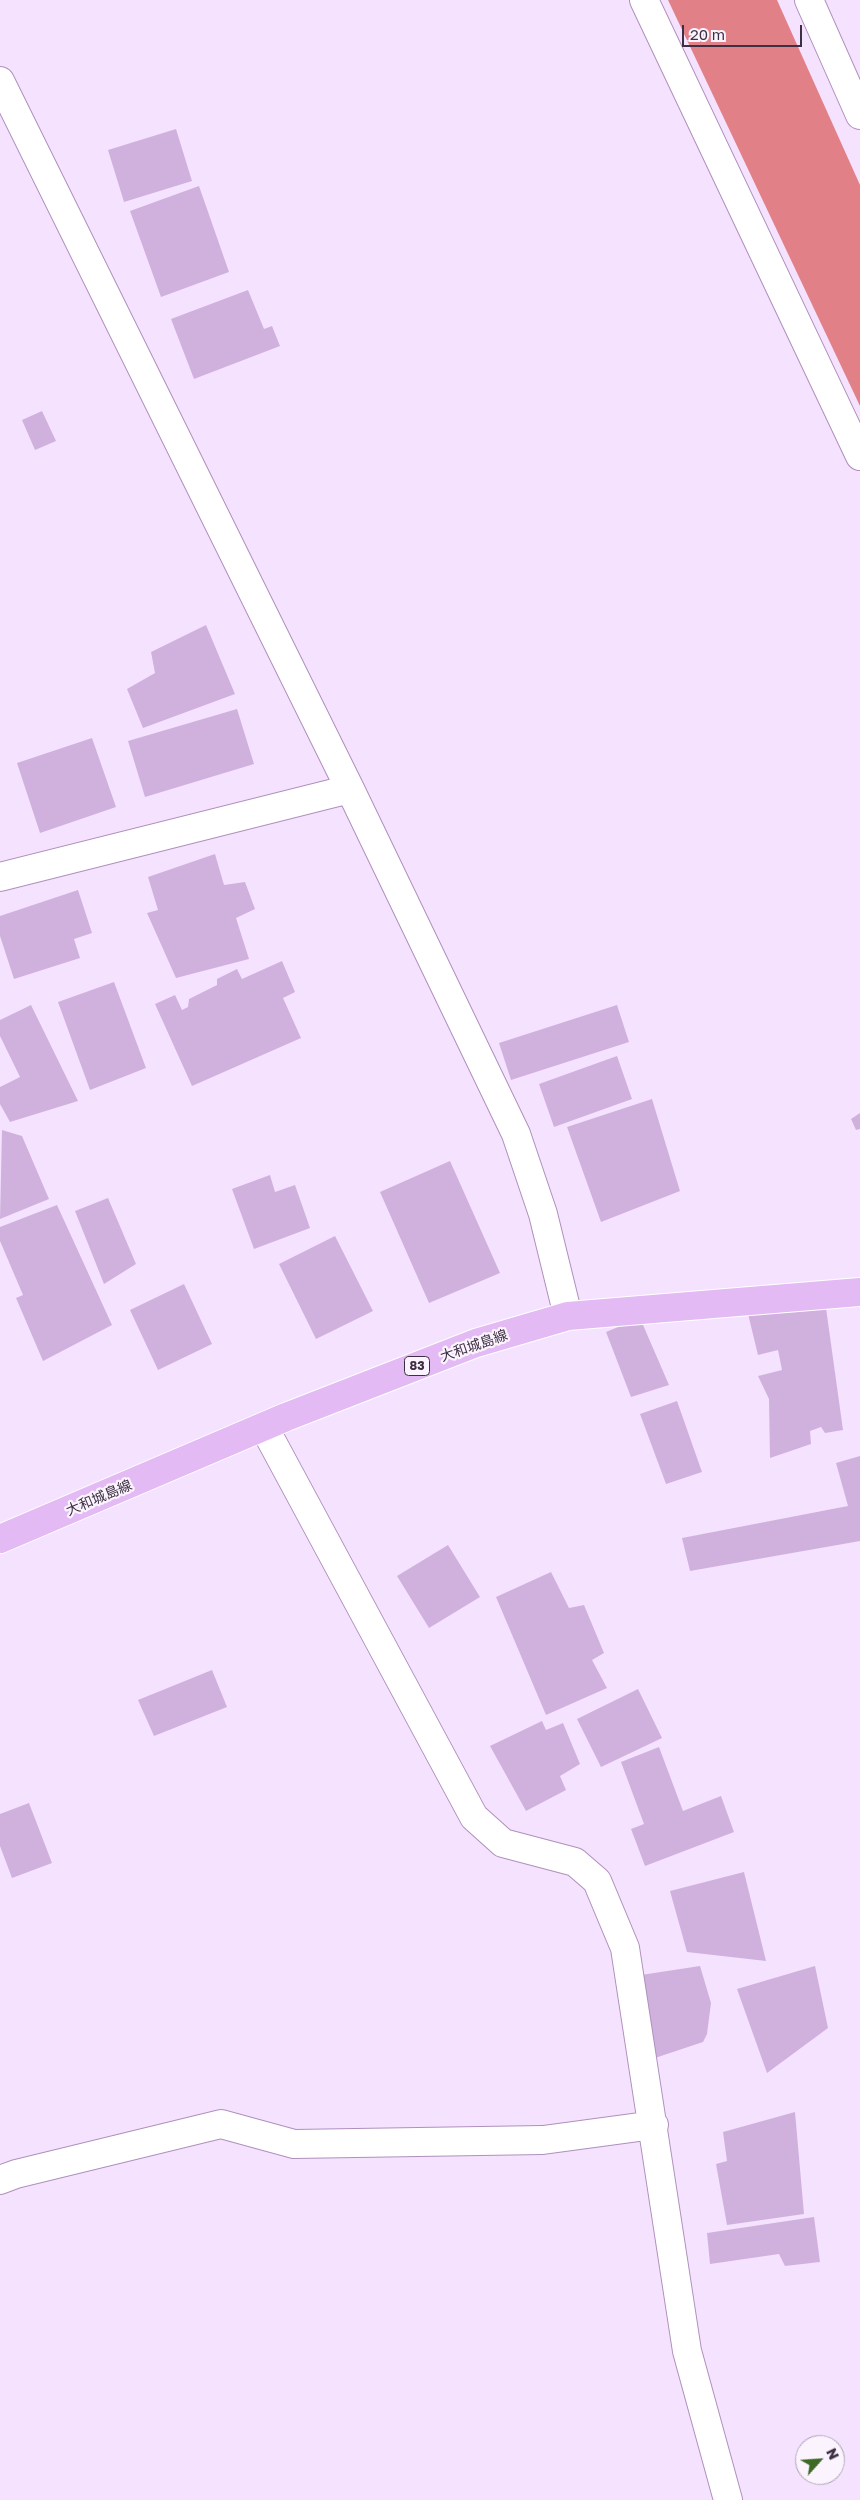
<!DOCTYPE html>
<meta charset="utf-8">
<style>
body{margin:0}
#map{position:relative;width:860px;height:2500px;overflow:hidden;background:#f5e2fe;font-family:"Golos Text",sans-serif}
canvas{display:block}
.north{position:absolute;left:795px;top:2435px;width:50px;height:50px;box-sizing:border-box;background:#fbf4fe;border:1px solid #afa6b3;border-radius:50%;rotate:64deg;font-size:14px;font-weight:700;line-height:20px;text-align:center;color:#3d3042}
.north::after{content:'';display:block;margin:auto;width:18px;height:22px;background:#3f6926;clip-path:polygon(50% 0,100% 100%,50% 72%,0 100%)}
.scale{position:absolute;left:682px;top:25px;width:120px;height:22px;box-sizing:border-box;border:2px solid #3d3042;border-top:0;padding-left:6px;font-size:15px;line-height:18px;white-space:nowrap;color:#3d3042;-webkit-text-stroke:4px #fbf4fe;paint-order:stroke}
</style>
<div id="map">
<canvas width="860" height="2500"></canvas>
<div class="north">N</div>
<div class="scale">20 m</div>
</div>
<script>
const c = document.querySelector('canvas').getContext('2d');
c.lineJoin = 'round';
function fill(path, color) { c.fillStyle = color; c.fill(path, 'evenodd'); }
const poly = rows => new Path2D(rows.map(r => 'M' + r).join(''));
function trace(path, color, width, dash) { c.strokeStyle = color; c.lineWidth = width; c.lineCap = dash ? 'butt' : 'round'; c.setLineDash(dash || []); c.stroke(path); }
function write(font, color, halo, rows, align = 'center') {
  c.font = font + ' "Golos Text","Noto Sans JP",sans-serif'; c.lineWidth = 4.5; c.setLineDash([]); c.textBaseline = 'middle'; c.strokeStyle = halo; c.fillStyle = color; for (const [text, x, y, turn = 0] of rows) {
    c.save(); c.translate(x, y); c.rotate((+turn || 0) * Math.PI / 180); c.textAlign = isNaN(turn) ? turn : align; if (halo) c.strokeText(text, 0, 0); c.fillText(text, 0, 0); c.restore();
  }
}
const water = poly([
 [668,0,777,0,860,185,860,406]
]);
const building = poly([
 [176,129,192,181,124,202,108,150],
 [199,186,229,272,161,297,130,211],
 [248,290,264,329,272,326,280,346,194,379,171,319],
 [42,411,56,441,35,450,22,420],
 [206,625,235,694,143,728,127,689,155,673,151,652],
 [237,709,254,764,145,797,128,741],
 [92,738,116,807,40,833,17,763],
 [215,854,224,885,245,882,255,909,236,918,249,959,176,978,147,913,158,910,148,877],
 [78,890,92,933,74,939,80,958,14,979,0,936,0,916],
 [282,961,295,992,283,998,301,1038,192,1086,155,1004,175,995,182,1010,188,1007,189,999,217,985,217,979,237,969,242,979],
 [114,982,146,1068,90,1090,58,1002],
 [31,1005,78,1101,10,1122,0,1104,0,1087,20,1077,0,1036,0,1020],
 [617,1005,629,1042,511,1080,499,1043],
 [617,1056,632,1099,554,1127,539,1084],
 [652,1099,680,1191,601,1222,567,1127],
 [860,1113,860,1129,856,1130,851,1119],
 [2,1130,22,1136,49,1199,0,1219],
 [450,1161,500,1273,429,1303,380,1192],
 [270,1175,275,1192,295,1185,310,1228,254,1249,232,1189],
 [108,1198,136,1264,104,1284,75,1211],
 [57,1205,112,1325,43,1361,16,1298,23,1295,0,1241,0,1227],
 [335,1236,373,1311,316,1339,279,1264],
 [184,1284,212,1344,158,1370,130,1310],
 [826,1308,843,1430,825,1433,821,1427,810,1431,811,1444,770,1458,769,1399,758,1376,782,1370,778,1350,758,1355,748,1314],
 [640,1318,669,1385,631,1397,606,1332],
 [677,1401,702,1472,666,1484,640,1414],
 [860,1456,860,1541,690,1571,682,1538,848,1506,836,1463],
 [448,1545,480,1597,429,1628,397,1576],
 [551,1572,569,1608,584,1605,604,1653,592,1660,607,1688,546,1715,496,1597],
 [212,1670,227,1707,154,1736,138,1700],
 [638,1689,662,1738,601,1767,577,1719],
 [542,1721,546,1730,563,1723,580,1764,560,1776,566,1790,526,1811,490,1746],
 [659,1747,683,1811,721,1796,734,1832,645,1866,631,1829,644,1824,621,1762],
 [29,1803,52,1863,12,1878,0,1846,0,1814],
 [744,1872,766,1961,687,1952,670,1891],
 [700,1966,711,2003,707,2034,703,2042,655,2058,641,1975],
 [815,1966,828,2028,767,2073,737,1989],
 [795,2112,804,2214,727,2225,716,2164,727,2161,723,2132],
 [814,2217,820,2262,785,2266,779,2254,710,2264,707,2233]
]);
const street = poly([
 [644,0,860,456],
 [809,0,860,115],
 [0,81,350,789,516,1134,543,1214,568,1316],
 [0,877,350,789],
 [264,1427,474,1817,503,1843,575,1862,597,1881,625,1948,687,2351,728,2500],
 [0,2180,16,2174,221,2124,294,2144,543,2140,654,2125]
]);
const primary = poly([
 [0,1539,286,1417,476,1343,568,1316,860,1292]
]);
const shields = [
 [417,1366,25]
];
const shieldNames = [
 ["83",417,1366]
];
const streetNames = [
 ["大和城島線",474,1346,-19],
 ["大和城島線",99,1498,-23]
];
fill(water, '#e18087');
fill(building, '#d0b1de');
trace(street, '#af90bc', 30);
trace(primary, '#fff', 30);
trace(street, '#fff', 28);
trace(primary, '#e3baf4', 28);
for (const [x, y, w] of shields) { const box = new Path2D(); box.roundRect(x - w / 2, y - 9.5, w, 19, 4); c.fillStyle = '#fbf4fe'; c.fill(box); trace(box, '#3d3042', 1); }
write('bold 12px', '#3d3042', null, shieldNames);
write('14px', '#3d3042', '#fbf4fe', streetNames);
</script>
